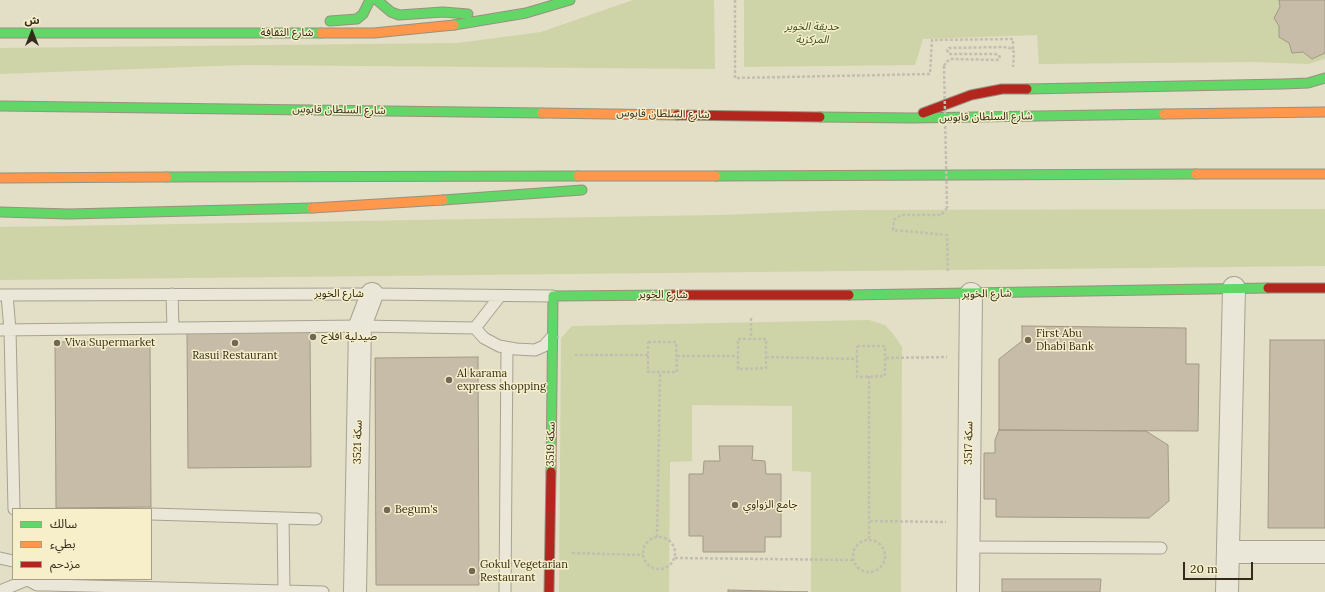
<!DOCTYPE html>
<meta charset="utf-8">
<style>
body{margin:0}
#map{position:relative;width:1325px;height:592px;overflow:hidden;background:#e3dec6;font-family:Lora,"Noto Sans Arabic",serif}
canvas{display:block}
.legend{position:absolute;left:12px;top:508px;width:140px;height:72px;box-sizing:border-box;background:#f6efca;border:1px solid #a8a084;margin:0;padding:5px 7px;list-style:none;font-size:12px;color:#342a1a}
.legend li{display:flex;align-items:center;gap:8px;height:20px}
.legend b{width:20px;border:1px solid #a8a084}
.north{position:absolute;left:12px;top:12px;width:40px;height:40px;-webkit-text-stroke:3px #f6efca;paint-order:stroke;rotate:0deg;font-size:11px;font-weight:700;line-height:16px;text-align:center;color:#342a1a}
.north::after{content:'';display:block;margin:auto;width:14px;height:18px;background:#342a1a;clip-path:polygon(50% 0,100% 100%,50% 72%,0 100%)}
.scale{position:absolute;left:1183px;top:562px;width:70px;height:18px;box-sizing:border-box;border:2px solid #342a1a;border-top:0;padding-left:5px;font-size:12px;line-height:14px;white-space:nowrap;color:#342a1a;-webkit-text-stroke:3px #f6efca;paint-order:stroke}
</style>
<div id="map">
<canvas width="1325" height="592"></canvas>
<ul class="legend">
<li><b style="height:5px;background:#63d668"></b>سالك</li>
<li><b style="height:5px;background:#ff974d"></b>بطيء</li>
<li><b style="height:5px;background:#b3261e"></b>مزدحم</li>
</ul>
<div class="north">ش</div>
<div class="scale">20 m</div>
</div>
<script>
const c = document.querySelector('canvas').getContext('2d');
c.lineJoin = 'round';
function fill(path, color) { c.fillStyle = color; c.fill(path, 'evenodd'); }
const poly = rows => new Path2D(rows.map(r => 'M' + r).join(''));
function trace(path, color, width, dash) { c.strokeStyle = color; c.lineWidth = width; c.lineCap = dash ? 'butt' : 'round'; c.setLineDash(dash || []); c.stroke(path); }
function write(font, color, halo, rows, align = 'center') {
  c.font = font + ' Lora,"Noto Sans Arabic",serif'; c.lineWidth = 3; c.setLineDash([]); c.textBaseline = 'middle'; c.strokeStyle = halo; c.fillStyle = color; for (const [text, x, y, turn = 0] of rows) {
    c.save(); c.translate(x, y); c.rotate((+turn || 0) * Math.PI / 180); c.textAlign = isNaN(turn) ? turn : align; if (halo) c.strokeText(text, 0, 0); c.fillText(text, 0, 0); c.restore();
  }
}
const green = poly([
 [633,0,714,0,715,69,244,65,0,74,0,48,458,43,541,32],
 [744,0,1325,0,1325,59,1308,64,1255,62,1039,64,1037,35,923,39,915,65,744,67],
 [1325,209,1325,266,0,280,0,227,718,215,854,210],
 [869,320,885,325,894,335,902,347,901,592,811,592,811,472,792,471,792,406,692,405,692,461,670,462,669,592,559,592,561,338,572,326]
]);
const building = poly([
 [1279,0,1325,0,1325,53,1312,59,1303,52,1292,53,1289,43,1279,37,1279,26,1274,18,1280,7,1279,0],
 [1022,326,1186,328,1186,364,1199,364,1198,431,999,430,999,359,1022,341,1022,326],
 [310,332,311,467,188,468,187,333,310,332],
 [1270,340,1325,340,1325,528,1268,528,1270,340],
 [150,341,151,507,56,508,55,342,150,341],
 [478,357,479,585,376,585,375,358,478,357],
 [999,430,1146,431,1168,445,1169,501,1149,518,996,517,996,499,984,499,984,453,995,453,995,440,999,430],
 [719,446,753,446,752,460,765,461,766,474,781,474,781,537,765,537,765,552,703,552,703,536,689,536,689,474,703,474,704,461,720,461,719,446],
 [1002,579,1101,579,1100,592,1002,592,1002,579],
 [728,590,808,592,728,592,728,590]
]);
const path = poly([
 [735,0,735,78,930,74,932,40,1013,39,1013,50],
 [944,66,946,62,951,59,997,60,1000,58,999,55,995,54,949,54,947,50,949,48,1004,47,1010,48,1014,52,1013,67],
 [947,208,941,215,901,215,894,220,893,230,947,235,948,272],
 [751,318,751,339],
 [738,339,766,339,766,368,738,369,738,339],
 [648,342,676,342,677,372,648,372,648,342],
 [857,346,885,346,885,376,857,377,857,346],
 [575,355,648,355],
 [677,356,738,356],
 [766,357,857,359],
 [886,358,947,357],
 [869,376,869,540],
 [870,521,946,522],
 '643 553a16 16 0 1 1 32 0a16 16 0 1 1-32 0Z',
 [657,537,660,372],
 '853 556a16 16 0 1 1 32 0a16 16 0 1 1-32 0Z',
 [572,553,643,555],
 [675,558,854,560]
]);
const lane = poly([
 [172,294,173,328],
 [0,295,372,294,553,296],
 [7,295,10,330,14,509],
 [475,328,484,338,499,346,516,349,535,350,544,346,552,337],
 [0,330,360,326,475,328,500,296],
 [151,514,316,519],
 [283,518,284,590],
 [968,547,1161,548],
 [0,558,13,561],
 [26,579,37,585,48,585,323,592],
 [0,591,27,580],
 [505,592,507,348]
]);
const street = poly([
 [1228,552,1325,552],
 [355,592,360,326,372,294],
 [968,592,971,294],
 [1227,592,1234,288]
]);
const fast = poly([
 [377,0,391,12,399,15,443,12,468,14],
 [330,21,357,19,363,14,370,0],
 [454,25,526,13,570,0],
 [0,33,321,33],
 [1027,89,1283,84,1308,83,1325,78],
 [0,106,542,113],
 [820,117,912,118,1164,114],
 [716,176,1196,174],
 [167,177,578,176],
 [443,200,582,190],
 [0,212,69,214,312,208],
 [849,295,1268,288],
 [551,472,553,296,673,295]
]);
const slow = poly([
 [321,33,374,33,454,25],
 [542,113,677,115],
 [1164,114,1325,112],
 [1196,174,1325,174],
 [578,176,716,176],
 [0,178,167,177],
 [312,208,443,200]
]);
const jam = poly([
 [923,113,971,95,1002,89,1027,89],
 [677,115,820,117],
 [1268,288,1325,288],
 [673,295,849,295],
 [549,592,551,472]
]);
const pathBridge = poly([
 [944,66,947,208]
]);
const markers = [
 [313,337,4,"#716956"],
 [1028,340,4,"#716956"],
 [57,343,4,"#716956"],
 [235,343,4,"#716956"],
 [449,380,4,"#716956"],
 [735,505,4,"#716956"],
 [387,510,4,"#716956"],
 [472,571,4,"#716956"]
];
const parkNames = [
 ["حديقة الخوير",812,27],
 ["المركزية",812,40]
];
const streetNames = [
 ["شارع الثقافة",287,33],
 ["شارع السلطان قابوس",339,110,1],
 ["شارع السلطان قابوس",663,114,1],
 ["شارع السلطان قابوس",986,117,-1],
 ["شارع الخوير",339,294],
 ["شارع الخوير",987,294,-1],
 ["شارع الخوير",663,295],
 ["سكة 3521",358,442,-89],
 ["سكة 3517",969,443,-89],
 ["سكة 3519",551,444,-89]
];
const poiNames = [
 ["First Abu",1036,334],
 ["Dhabi Bank",1036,347],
 ["صيدلية افلاج",321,337],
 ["Viva Supermarket",65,343],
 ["Rasui Restaurant",235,356,"center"],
 ["Al karama",457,374],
 ["express shopping",457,387],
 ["جامع الزواوي",743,505],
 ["Begum's",395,510],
 ["Gokul Vegetarian",480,565],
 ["Restaurant",480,578]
];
fill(green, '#ced4a8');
fill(building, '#c6bca7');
trace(building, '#a29986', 1);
trace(lane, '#a7a290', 13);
trace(street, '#a7a290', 24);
trace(fast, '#979180', 11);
trace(slow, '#979180', 11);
trace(jam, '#979180', 11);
trace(path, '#c3bfb0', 2.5, [3, 2]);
trace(lane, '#eae7d9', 11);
trace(street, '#eae7d9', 22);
trace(fast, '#63d668', 9);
trace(slow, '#ff974d', 9);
trace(jam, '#b3261e', 9);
trace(pathBridge, '#c3bfb0', 2.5, [3, 2]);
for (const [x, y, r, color] of markers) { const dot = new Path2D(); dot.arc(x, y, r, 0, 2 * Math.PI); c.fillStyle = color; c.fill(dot); trace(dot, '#f6efca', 1.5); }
write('italic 11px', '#3e5120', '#f6efca', parkNames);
write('11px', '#342a1a', '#f6efca', streetNames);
write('11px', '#342a1a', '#f6efca', poiNames, 'left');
</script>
